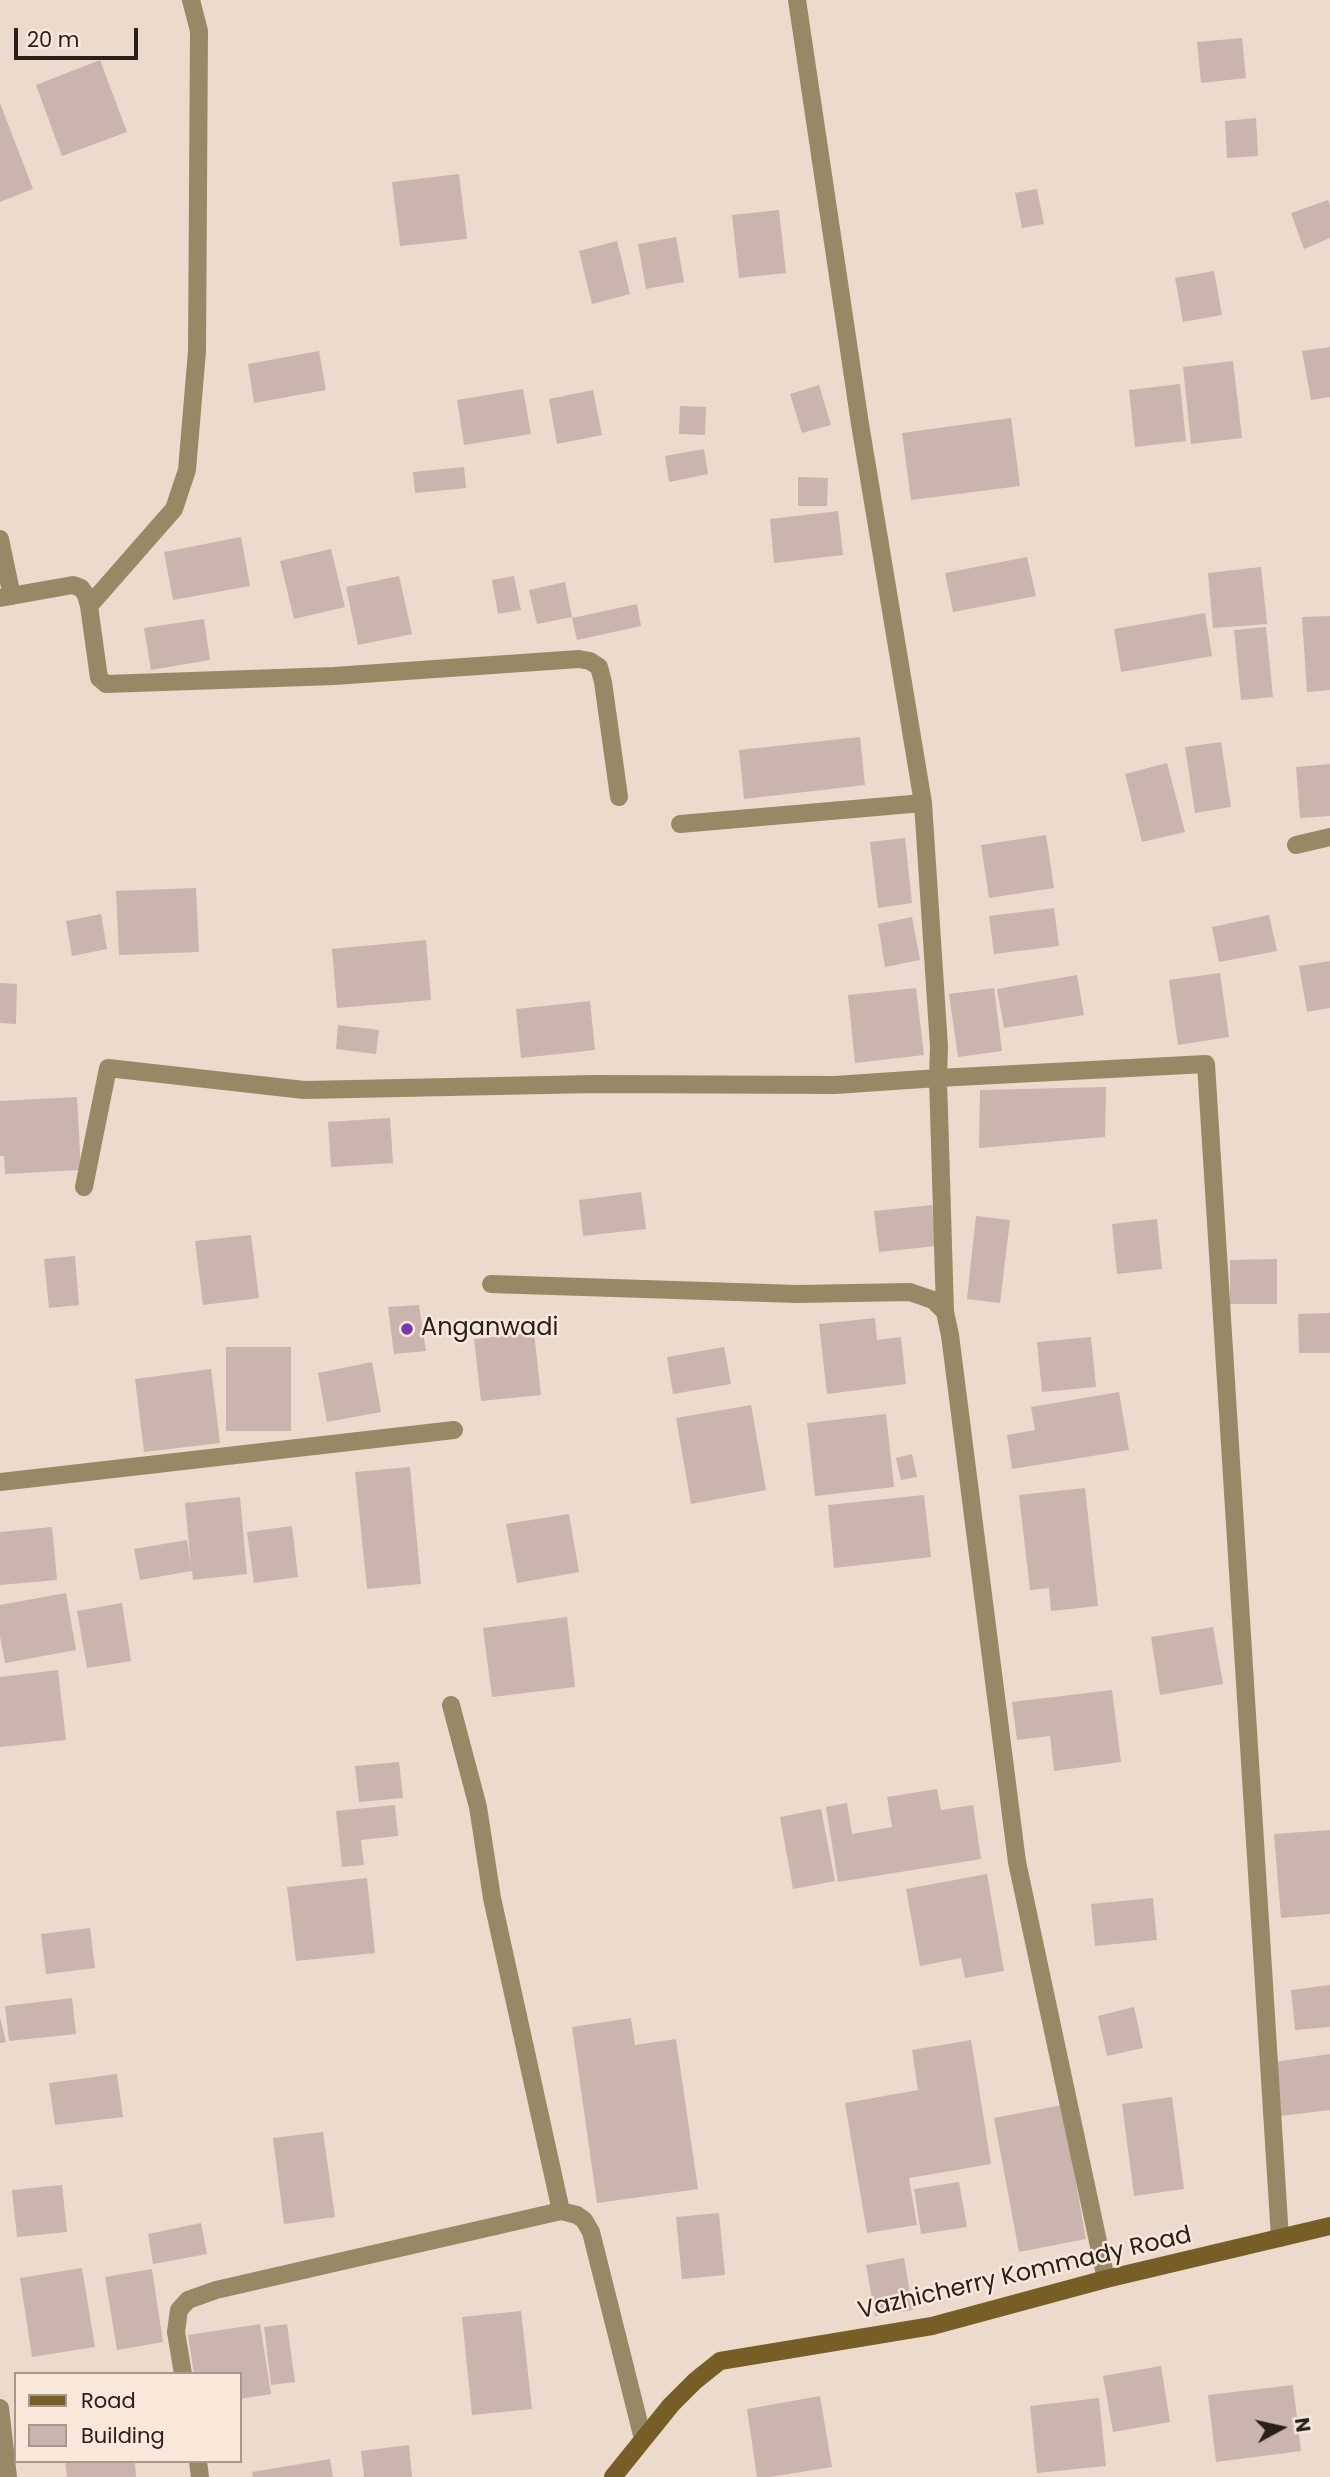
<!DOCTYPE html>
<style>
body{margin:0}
#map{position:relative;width:1330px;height:2477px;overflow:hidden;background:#ecdbcd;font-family:Poppins,sans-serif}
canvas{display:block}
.legend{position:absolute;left:14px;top:2372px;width:228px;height:91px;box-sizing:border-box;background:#f9e8da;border:2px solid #a5988e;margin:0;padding:9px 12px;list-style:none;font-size:21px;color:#27201b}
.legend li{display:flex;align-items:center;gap:14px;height:35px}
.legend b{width:35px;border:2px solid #a5988e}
.north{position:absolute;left:1246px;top:2393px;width:70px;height:70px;-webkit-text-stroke:5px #f9e8da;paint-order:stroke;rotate:82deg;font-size:19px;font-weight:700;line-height:28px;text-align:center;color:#27201b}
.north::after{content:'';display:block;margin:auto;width:24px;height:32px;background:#27201b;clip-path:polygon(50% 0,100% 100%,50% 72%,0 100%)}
.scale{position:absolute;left:14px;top:28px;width:124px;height:32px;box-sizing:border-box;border:4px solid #27201b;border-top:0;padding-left:9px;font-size:21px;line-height:24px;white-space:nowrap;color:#27201b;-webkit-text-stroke:5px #f9e8da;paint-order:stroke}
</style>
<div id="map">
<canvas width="1330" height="2477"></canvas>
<ul class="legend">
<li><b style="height:9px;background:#775e27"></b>Road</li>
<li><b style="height:19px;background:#cab4ad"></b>Building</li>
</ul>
<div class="north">N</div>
<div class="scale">20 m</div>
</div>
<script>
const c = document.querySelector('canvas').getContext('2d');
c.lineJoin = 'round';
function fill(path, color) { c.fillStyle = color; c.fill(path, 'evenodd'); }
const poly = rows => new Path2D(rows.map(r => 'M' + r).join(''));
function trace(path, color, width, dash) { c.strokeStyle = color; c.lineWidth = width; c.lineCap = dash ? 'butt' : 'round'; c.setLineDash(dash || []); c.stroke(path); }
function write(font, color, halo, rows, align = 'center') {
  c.font = font + ' Poppins,sans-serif'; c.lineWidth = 5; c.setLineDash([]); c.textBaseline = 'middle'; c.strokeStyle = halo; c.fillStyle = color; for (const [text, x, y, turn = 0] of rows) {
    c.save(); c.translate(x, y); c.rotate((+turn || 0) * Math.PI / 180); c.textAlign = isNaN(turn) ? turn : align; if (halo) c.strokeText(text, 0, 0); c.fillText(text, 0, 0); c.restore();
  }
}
const building = poly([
 [1242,38,1246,78,1201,83,1197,42],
 [100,60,127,132,62,156,36,85],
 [0,103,33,189,0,202],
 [1256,118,1258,156,1227,158,1225,121],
 [459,174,467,239,400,246,392,182],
 [1037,189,1044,224,1022,228,1015,193],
 [1328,200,1330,206,1330,238,1304,249,1291,213],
 [779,210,786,273,739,278,732,215],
 [676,237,684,282,646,289,638,244],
 [617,241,630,294,592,304,579,251],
 [1214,271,1222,315,1183,322,1175,278],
 [1330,347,1330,397,1311,400,1302,351],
 [319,351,326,390,254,403,248,364],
 [1233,361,1242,438,1191,444,1183,367],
 [1180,384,1186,441,1135,447,1129,390],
 [819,385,831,425,802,433,790,394],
 [523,389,531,434,464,445,457,400],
 [593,390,602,435,557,444,549,399],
 [680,406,706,407,705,435,679,434],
 [1011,418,1020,486,911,500,902,433],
 [704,449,708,474,669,482,665,456],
 [464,467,466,488,415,493,413,472],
 [798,477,828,478,827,506,798,506],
 [838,511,843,555,774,563,770,519],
 [241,537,250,586,173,600,164,552],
 [331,549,345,607,294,619,280,561],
 [1027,557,1036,596,953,612,945,573],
 [1261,567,1267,624,1213,628,1208,573],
 [399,576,412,634,358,645,346,587],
 [514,576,521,610,498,614,492,580],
 [565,582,572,617,537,624,529,590],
 [637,604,641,626,577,640,572,618],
 [1205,613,1212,656,1121,672,1114,629],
 [1330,616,1330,690,1307,692,1302,617],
 [204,619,210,660,151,670,144,628],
 [1266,627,1273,697,1241,700,1234,630],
 [860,737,865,785,744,799,739,750],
 [1221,742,1231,807,1195,813,1185,747],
 [1167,763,1185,832,1142,842,1125,774],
 [1330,764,1330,816,1300,818,1296,767],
 [1046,835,1054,888,989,898,981,845],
 [905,838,912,903,878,908,870,842],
 [196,888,199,952,119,955,116,891],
 [1054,908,1059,946,994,954,989,916],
 [101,914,107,949,72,956,66,921],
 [1269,915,1277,951,1219,962,1212,927],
 [912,917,920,960,885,967,878,924],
 [426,940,431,1000,337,1008,332,949],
 [1330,961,1330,1008,1307,1012,1299,966],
 [1220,973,1229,1037,1178,1045,1169,980],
 [1077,975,1084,1015,1004,1028,997,989],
 [0,983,17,984,16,1024,0,1023],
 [916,988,924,1055,855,1063,848,995],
 [994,988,1002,1051,958,1057,949,994],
 [590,1001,595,1050,521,1058,516,1009],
 [338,1025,379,1030,376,1054,336,1049],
 [1106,1087,1105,1137,979,1148,980,1090],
 [77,1097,81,1170,5,1174,4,1156,0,1156,0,1101],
 [390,1118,393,1163,331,1167,328,1122],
 [641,1192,646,1229,583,1236,579,1200],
 [932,1205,936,1246,879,1252,874,1211],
 [976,1216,1010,1220,1000,1303,967,1299],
 [1157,1219,1162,1269,1117,1274,1112,1224],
 [251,1235,259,1298,203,1305,195,1241],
 [75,1256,79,1305,49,1308,44,1259],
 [1277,1259,1277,1304,1230,1304,1230,1260],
 [419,1305,426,1351,394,1354,388,1307],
 [1330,1313,1330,1353,1299,1353,1298,1314],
 [875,1318,877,1340,901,1337,906,1384,827,1394,819,1324],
 [534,1333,541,1395,481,1401,474,1339],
 [1091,1337,1096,1387,1042,1392,1037,1342],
 [226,1347,291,1347,291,1431,226,1431],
 [724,1347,731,1384,673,1394,667,1357],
 [372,1362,381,1412,327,1422,318,1373],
 [211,1369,220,1443,144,1452,135,1379],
 [1119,1392,1129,1450,1012,1469,1007,1435,1035,1430,1031,1407],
 [751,1405,766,1490,691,1504,676,1418],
 [886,1414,894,1487,815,1496,807,1423],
 [912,1454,917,1477,901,1480,896,1458],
 [410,1467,421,1584,367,1589,355,1472],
 [1085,1488,1098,1606,1051,1611,1049,1588,1030,1590,1019,1495],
 [924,1495,931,1557,834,1568,828,1505],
 [240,1497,247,1574,193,1580,192,1571,140,1580,134,1549,187,1540,191,1566,185,1503],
 [569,1514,579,1572,517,1583,506,1524],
 [292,1526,298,1577,254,1583,247,1532],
 [52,1527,57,1580,0,1585,0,1532],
 [66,1593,76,1650,5,1663,0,1636,0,1605],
 [122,1603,131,1661,87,1668,77,1611],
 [567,1617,575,1687,492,1697,483,1628],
 [1213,1627,1223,1684,1160,1695,1151,1637],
 [58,1670,66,1740,0,1747,0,1677],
 [1112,1690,1121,1762,1054,1771,1050,1736,1017,1740,1012,1702],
 [399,1762,403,1798,359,1802,355,1766],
 [937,1789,941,1810,973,1805,981,1859,838,1882,826,1807,847,1803,852,1834,892,1827,887,1797],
 [395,1805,398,1836,361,1840,364,1865,342,1867,336,1811],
 [821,1809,835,1881,793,1889,780,1817],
 [1330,1830,1330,1914,1281,1918,1274,1834],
 [987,1874,1004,1971,965,1978,961,1958,920,1966,906,1889],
 [367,1878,375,1953,296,1961,287,1887],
 [1153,1898,1157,1940,1095,1946,1091,1904],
 [90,1928,95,1968,46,1974,41,1934],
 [1330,1985,1330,2027,1295,2030,1291,1990],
 [72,1998,76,2034,9,2041,5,2006],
 [1134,2007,1143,2048,1107,2056,1098,2016],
 [0,2017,6,2042,0,2043],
 [631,2018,635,2045,676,2039,698,2189,597,2203,572,2027],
 [971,2040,991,2164,909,2178,917,2225,867,2233,845,2103,918,2090,912,2050],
 [1330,2054,1330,2110,1281,2116,1274,2062],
 [117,2074,123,2117,55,2125,49,2083],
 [1172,2097,1184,2189,1134,2196,1122,2104],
 [1062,2105,1086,2239,1019,2252,994,2118],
 [323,2132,335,2217,284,2224,273,2138],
 [959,2182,967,2227,921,2234,914,2189],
 [62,2185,67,2232,17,2237,12,2190],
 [719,2213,725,2275,682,2279,676,2217],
 [201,2223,207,2254,153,2264,148,2234],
 [904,2258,913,2310,875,2316,866,2265],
 [82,2268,95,2347,32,2357,20,2278],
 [152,2269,163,2342,117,2350,105,2277],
 [521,2311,532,2409,472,2415,462,2317],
 [260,2324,271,2394,240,2399,240,2374,194,2374,188,2335],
 [287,2324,295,2382,271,2385,264,2327],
 [1161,2366,1170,2422,1113,2432,1103,2376],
 [1293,2385,1301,2451,1216,2462,1208,2395],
 [820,2396,832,2467,770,2477,757,2477,747,2409],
 [1099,2398,1106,2466,1037,2473,1030,2406],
 [409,2445,412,2477,364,2477,361,2451],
 [330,2459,333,2477,253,2477,252,2472],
 [65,2461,135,2461,136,2477,67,2477]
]);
const street = poly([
 [797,0,860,424,923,803,939,1047,938,1078,1206,1064,1280,2238],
 [0,539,12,596],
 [0,598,73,585,81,588,86,595,89,606,99,678,106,684,334,676,579,659,590,661,599,667,603,682,619,797],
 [89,606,174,509,187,470,197,351,199,31,191,0],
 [680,824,923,803],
 [1296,845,1330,837],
 [84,1187,108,1068,304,1090,594,1084,835,1085,938,1078,945,1312],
 [491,1284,797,1294,910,1292,933,1300,945,1312,950,1335,1017,1862,1106,2279],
 [0,1482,454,1430],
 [451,1705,478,1807,492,1898,561,2211],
 [183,2374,176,2332,179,2310,188,2300,216,2290,561,2211,577,2215,584,2220,591,2232,643,2439],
 [0,2408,8,2477],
 [198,2461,200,2477]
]);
const secondary = poly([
 [613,2477,671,2405,695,2381,720,2361,932,2326,1106,2279,1330,2226]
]);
const markers = [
 [407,1329,7,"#7838ad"]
];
const poiNames = [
 ["Anganwadi",421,1329]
];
const streetNames = [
 ["Vazhicherry Kommady Road",1025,2274,-13]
];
fill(building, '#cab4ad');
trace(street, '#998865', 18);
trace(secondary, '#775e27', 18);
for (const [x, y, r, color] of markers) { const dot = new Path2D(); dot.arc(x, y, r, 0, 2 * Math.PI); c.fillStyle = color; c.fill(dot); trace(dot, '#f9e8da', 2.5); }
write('24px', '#27201b', '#f9e8da', poiNames, 'left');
write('24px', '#27201b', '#f9e8da', streetNames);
</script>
